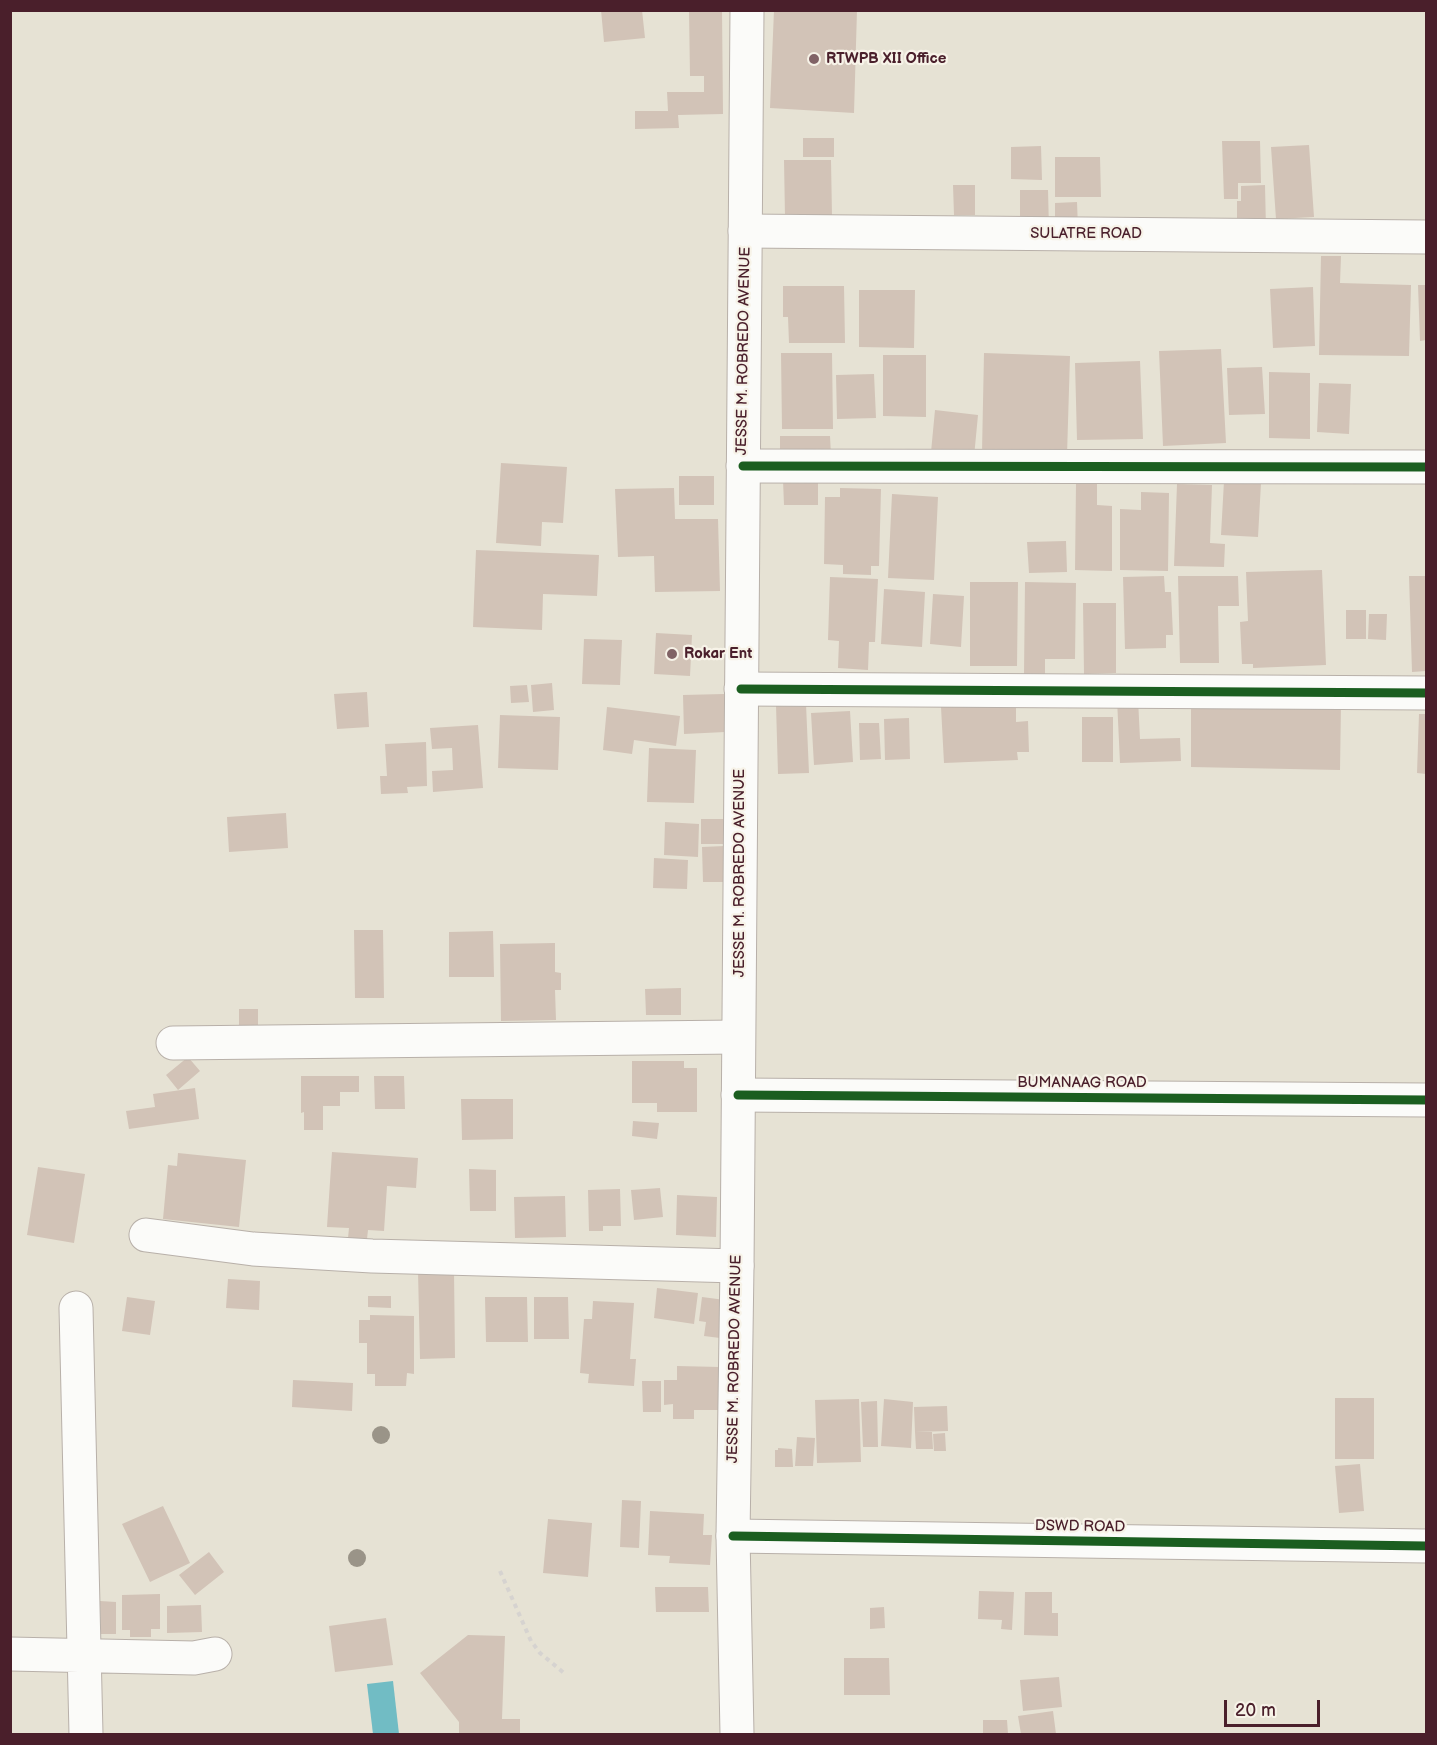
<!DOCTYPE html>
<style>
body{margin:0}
#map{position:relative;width:1437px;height:1745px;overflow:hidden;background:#e6e2d4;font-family:"Balsamiq Sans",sans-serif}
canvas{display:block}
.frame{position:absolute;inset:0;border:12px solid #4a1f2b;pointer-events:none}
.scale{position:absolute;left:1224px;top:1700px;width:96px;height:27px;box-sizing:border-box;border:3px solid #4a1f2b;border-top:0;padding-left:8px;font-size:18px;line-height:21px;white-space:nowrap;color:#4a1f2b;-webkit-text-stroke:4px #f7f3e8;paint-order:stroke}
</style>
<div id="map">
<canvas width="1437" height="1745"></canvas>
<div class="frame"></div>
<div class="scale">20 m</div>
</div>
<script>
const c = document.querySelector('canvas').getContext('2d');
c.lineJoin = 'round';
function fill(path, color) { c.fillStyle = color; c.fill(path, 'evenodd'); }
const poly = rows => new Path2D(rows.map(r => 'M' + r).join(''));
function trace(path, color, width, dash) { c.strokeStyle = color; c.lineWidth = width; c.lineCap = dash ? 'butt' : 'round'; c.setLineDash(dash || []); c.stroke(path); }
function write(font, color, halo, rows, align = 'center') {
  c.font = font + ' "Balsamiq Sans",sans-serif'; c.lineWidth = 4.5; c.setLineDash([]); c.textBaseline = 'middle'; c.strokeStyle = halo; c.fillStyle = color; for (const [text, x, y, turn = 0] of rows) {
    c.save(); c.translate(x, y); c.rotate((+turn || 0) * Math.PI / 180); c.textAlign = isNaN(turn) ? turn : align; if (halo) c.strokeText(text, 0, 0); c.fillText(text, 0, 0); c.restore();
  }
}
const water = poly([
 [393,1681,399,1734,373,1734,367,1684]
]);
const building = poly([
 [601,10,642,10,645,38,604,42],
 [689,10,722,10,723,114,678,115,679,128,635,129,635,111,668,111,667,92,704,92,704,76,690,76],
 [774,10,857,10,854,113,770,108],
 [803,138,834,138,834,157,803,157],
 [1222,141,1260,141,1261,183,1238,183,1238,199,1224,199],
 [1309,145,1314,217,1276,219,1271,147],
 [1041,146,1042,180,1011,179,1011,147],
 [1055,157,1100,157,1101,197,1055,197],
 [784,160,831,160,832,216,785,217],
 [953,185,975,185,975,215,954,215],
 [1265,185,1266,229,1237,229,1237,201,1241,201,1241,186],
 [1020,190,1048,190,1049,229,1020,229],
 [1077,202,1078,228,1055,228,1055,203],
 [1321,256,1341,256,1340,283,1411,285,1409,356,1319,355],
 [1418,285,1426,285,1426,340,1420,341],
 [783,286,844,286,845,343,789,343,788,317,783,317],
 [1313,287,1315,346,1273,348,1270,289],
 [859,290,915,290,914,348,859,347],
 [1221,349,1226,443,1163,446,1159,351],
 [781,353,832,353,833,429,782,429],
 [984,353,1070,356,1067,455,982,452],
 [883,355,926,355,926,417,883,416],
 [1140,361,1143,439,1077,440,1075,363],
 [1262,367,1265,414,1229,415,1227,368],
 [1269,372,1310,373,1310,439,1269,438],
 [874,374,876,418,837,419,836,375],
 [1319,383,1351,384,1349,434,1317,432],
 [935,410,978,415,974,457,931,452],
 [780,436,830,436,831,455,780,455],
 [501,463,567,467,563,523,542,522,541,546,496,543],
 [679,476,714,476,714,505,679,505],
 [783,480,818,480,818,505,784,505],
 [1224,481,1261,483,1258,537,1221,535],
 [1076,483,1097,483,1097,505,1112,506,1112,571,1075,570],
 [1177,484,1212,485,1210,543,1225,544,1224,567,1174,566],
 [674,488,675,519,718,519,720,591,655,592,654,556,618,557,615,489],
 [840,488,881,489,879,566,871,566,871,575,843,574,843,565,824,564,825,497,840,497],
 [1141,492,1169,493,1168,571,1120,570,1120,509,1141,510],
 [892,494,938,497,934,580,888,578],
 [1066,541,1067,572,1029,573,1027,542],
 [476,550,599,555,597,596,543,594,542,630,473,627],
 [1322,570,1326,665,1253,668,1253,664,1242,664,1240,622,1248,621,1246,572],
 [1164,576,1165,592,1171,592,1173,635,1166,635,1166,648,1125,649,1123,577],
 [1178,576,1238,576,1239,606,1218,606,1219,663,1180,663],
 [1409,576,1426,576,1426,671,1412,672],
 [830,577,878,579,875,642,869,642,868,670,838,668,839,641,828,640],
 [970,582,1018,582,1017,666,970,666],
 [1025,582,1076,583,1075,659,1045,659,1045,674,1024,674],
 [884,589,925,592,922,647,881,644],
 [933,594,964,596,961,647,930,644],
 [1083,603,1116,603,1116,673,1084,674],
 [1346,610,1366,610,1366,639,1346,639],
 [1369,614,1387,614,1386,640,1368,639],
 [656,633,692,635,690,676,654,674],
 [584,639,622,640,620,685,582,684],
 [552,683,554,710,533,712,531,685],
 [527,685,529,702,511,703,510,686],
 [367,692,369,727,337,729,334,694],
 [724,694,725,732,684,734,683,695],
 [1117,699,1138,699,1140,739,1180,738,1181,761,1120,763],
 [1191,700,1341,703,1340,770,1191,767],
 [806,704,809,773,778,774,776,705],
 [1016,705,1016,722,1028,721,1029,752,1017,752,1018,760,944,763,941,707],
 [607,707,680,716,676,746,634,740,632,754,603,750],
 [850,711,853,762,814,765,811,713],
 [1419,714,1426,714,1426,774,1417,773],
 [500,715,560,717,558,770,498,768],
 [1082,717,1113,717,1113,762,1082,762],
 [909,718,910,759,885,760,884,719],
 [859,723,879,723,881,759,860,760],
 [478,725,483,788,433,792,432,771,453,770,452,748,432,749,430,728],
 [426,742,427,786,407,787,408,793,381,794,380,776,387,776,385,744],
 [649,748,696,750,694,803,647,802],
 [286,813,288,848,229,852,227,817],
 [701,819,724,819,725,844,701,844],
 [665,822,699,824,698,857,664,855],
 [725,846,726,882,703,882,702,847],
 [654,858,688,860,687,889,653,888],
 [354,930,383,930,384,998,355,998],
 [493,931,494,977,449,977,449,932],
 [555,943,555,972,561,973,561,990,555,990,556,1020,501,1021,500,944],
 [681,988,681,1015,646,1015,645,989],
 [239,1009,258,1009,258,1034,239,1033],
 [188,1057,200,1071,178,1090,166,1075],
 [632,1061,684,1061,684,1068,697,1068,697,1112,657,1112,657,1103,632,1103],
 [301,1076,359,1076,359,1092,340,1092,340,1106,323,1106,323,1130,304,1130,304,1112,301,1113],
 [374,1076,404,1076,405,1109,375,1109],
 [195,1088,199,1119,129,1129,126,1111,155,1107,153,1094],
 [461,1099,513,1099,513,1139,462,1140],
 [633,1121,659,1123,657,1139,632,1136],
 [332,1152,418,1158,416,1188,387,1186,384,1231,368,1230,367,1239,348,1238,349,1228,327,1227],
 [178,1153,246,1160,239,1227,163,1219,168,1165,177,1166],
 [38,1167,85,1174,74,1243,27,1235],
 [469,1169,496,1170,496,1211,470,1211],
 [660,1188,663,1217,634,1220,631,1190],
 [620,1189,621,1226,603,1226,603,1231,589,1231,588,1190],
 [677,1195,717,1197,716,1237,676,1235],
 [565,1196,566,1237,515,1238,514,1197],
 [418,1271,454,1271,455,1358,420,1359],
 [228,1279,260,1281,259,1310,226,1308],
 [657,1288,698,1293,694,1324,654,1318],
 [368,1296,391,1296,391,1308,368,1307],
 [127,1297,155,1301,150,1335,122,1331],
 [485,1297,527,1297,528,1342,486,1342],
 [534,1297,568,1297,569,1339,534,1339],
 [702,1297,725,1300,720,1338,704,1336,706,1322,699,1321],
 [593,1301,634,1303,630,1359,636,1359,634,1386,588,1383,589,1374,580,1373,584,1319,592,1319],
 [370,1315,414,1316,414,1374,407,1373,406,1386,375,1386,375,1374,367,1374,367,1343,359,1343,359,1320,370,1320],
 [677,1366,720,1367,721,1410,694,1410,694,1419,673,1419,673,1404,664,1405,664,1380,677,1380],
 [293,1380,353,1383,352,1411,292,1407],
 [642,1381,661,1381,661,1412,643,1412],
 [1335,1398,1374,1398,1374,1459,1335,1459],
 [859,1399,861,1462,817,1463,815,1400],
 [884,1399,913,1402,911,1448,881,1446],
 [877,1401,878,1447,863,1447,861,1402],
 [947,1406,948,1431,915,1432,914,1407],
 [915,1432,932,1432,933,1449,916,1449],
 [945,1433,946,1451,934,1451,933,1434],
 [797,1437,815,1438,813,1466,795,1466],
 [778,1448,792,1449,793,1467,775,1467,775,1450,778,1450],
 [1360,1464,1364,1511,1339,1513,1335,1466],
 [622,1500,641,1501,639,1548,620,1547],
 [163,1506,190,1563,150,1582,122,1524],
 [650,1511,704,1514,703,1535,712,1535,710,1565,669,1563,670,1556,648,1555],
 [548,1519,592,1523,588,1577,543,1573],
 [209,1552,224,1572,195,1595,179,1575],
 [655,1587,708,1587,709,1612,656,1612],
 [979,1591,1014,1592,1012,1630,1001,1629,1002,1620,978,1619],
 [1025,1592,1052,1592,1052,1613,1058,1613,1058,1636,1024,1635],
 [160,1594,160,1629,151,1629,151,1637,130,1637,130,1630,122,1630,122,1595],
 [100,1601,116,1602,116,1634,101,1634],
 [201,1605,202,1632,167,1633,167,1606],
 [884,1607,885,1628,870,1629,870,1608],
 [386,1618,393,1665,335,1672,329,1626],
 [468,1635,505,1636,502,1719,520,1719,520,1734,459,1734,459,1722,420,1673],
 [844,1658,889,1658,890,1695,844,1695],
 [1059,1677,1062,1707,1023,1711,1020,1680],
 [1053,1711,1056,1734,1021,1734,1018,1716],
 [983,1720,1007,1720,1008,1734,983,1734]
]);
const path = poly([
 [500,1571,531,1641,540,1653,564,1673]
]);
const street = poly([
 [745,231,1426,237],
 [743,466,1426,467],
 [741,689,1426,693],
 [173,1043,738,1037],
 [738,1095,1426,1100],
 [146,1235,253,1249,372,1256,737,1266],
 [76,1308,86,1734],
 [733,1536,1426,1546],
 [10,1654,194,1658,215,1654]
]);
const secondary = poly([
 [737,1734,733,1536,737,1266,747,10]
]);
const cycleway = poly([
 [743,466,1426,467],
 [741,689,1426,693],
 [738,1095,1426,1100],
 [733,1536,1426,1546]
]);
const trees = [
 [381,1435],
 [357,1558]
];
const markers = [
 [814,59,6,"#816366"],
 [672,654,6,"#816366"]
];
const poiNames = [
 ["RTWPB XII Office",826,59],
 ["Rokar Ent",684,654]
];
const streetNames = [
 ["SULATRE ROAD",1086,234],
 ["JESSE M. ROBREDO AVENUE",744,351,-89],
 ["JESSE M. ROBREDO AVENUE",740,873,-90],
 ["BUMANAAG ROAD",1082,1083],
 ["JESSE M. ROBREDO AVENUE",735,1359,-89],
 ["DSWD ROAD",1080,1527,1]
];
fill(water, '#71bcc4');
fill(building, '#d2c3b7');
trace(street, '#b8b0a9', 35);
trace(secondary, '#b8b0a9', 35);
trace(path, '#d6d3d0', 4, [4.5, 4.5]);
trace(street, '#fbfbf9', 33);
trace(secondary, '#fbfbf9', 33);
trace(cycleway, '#1b5e20', 9);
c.fillStyle = '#9a9488';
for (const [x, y] of trees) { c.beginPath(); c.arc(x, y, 9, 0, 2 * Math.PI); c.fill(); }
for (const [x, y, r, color] of markers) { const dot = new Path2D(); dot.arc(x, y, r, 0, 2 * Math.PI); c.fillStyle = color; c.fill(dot); trace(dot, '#f7f3e8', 2); }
write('bold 15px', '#4a1f2b', '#f7f3e8', poiNames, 'left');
write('15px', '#4a1f2b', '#f7f3e8', streetNames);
</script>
